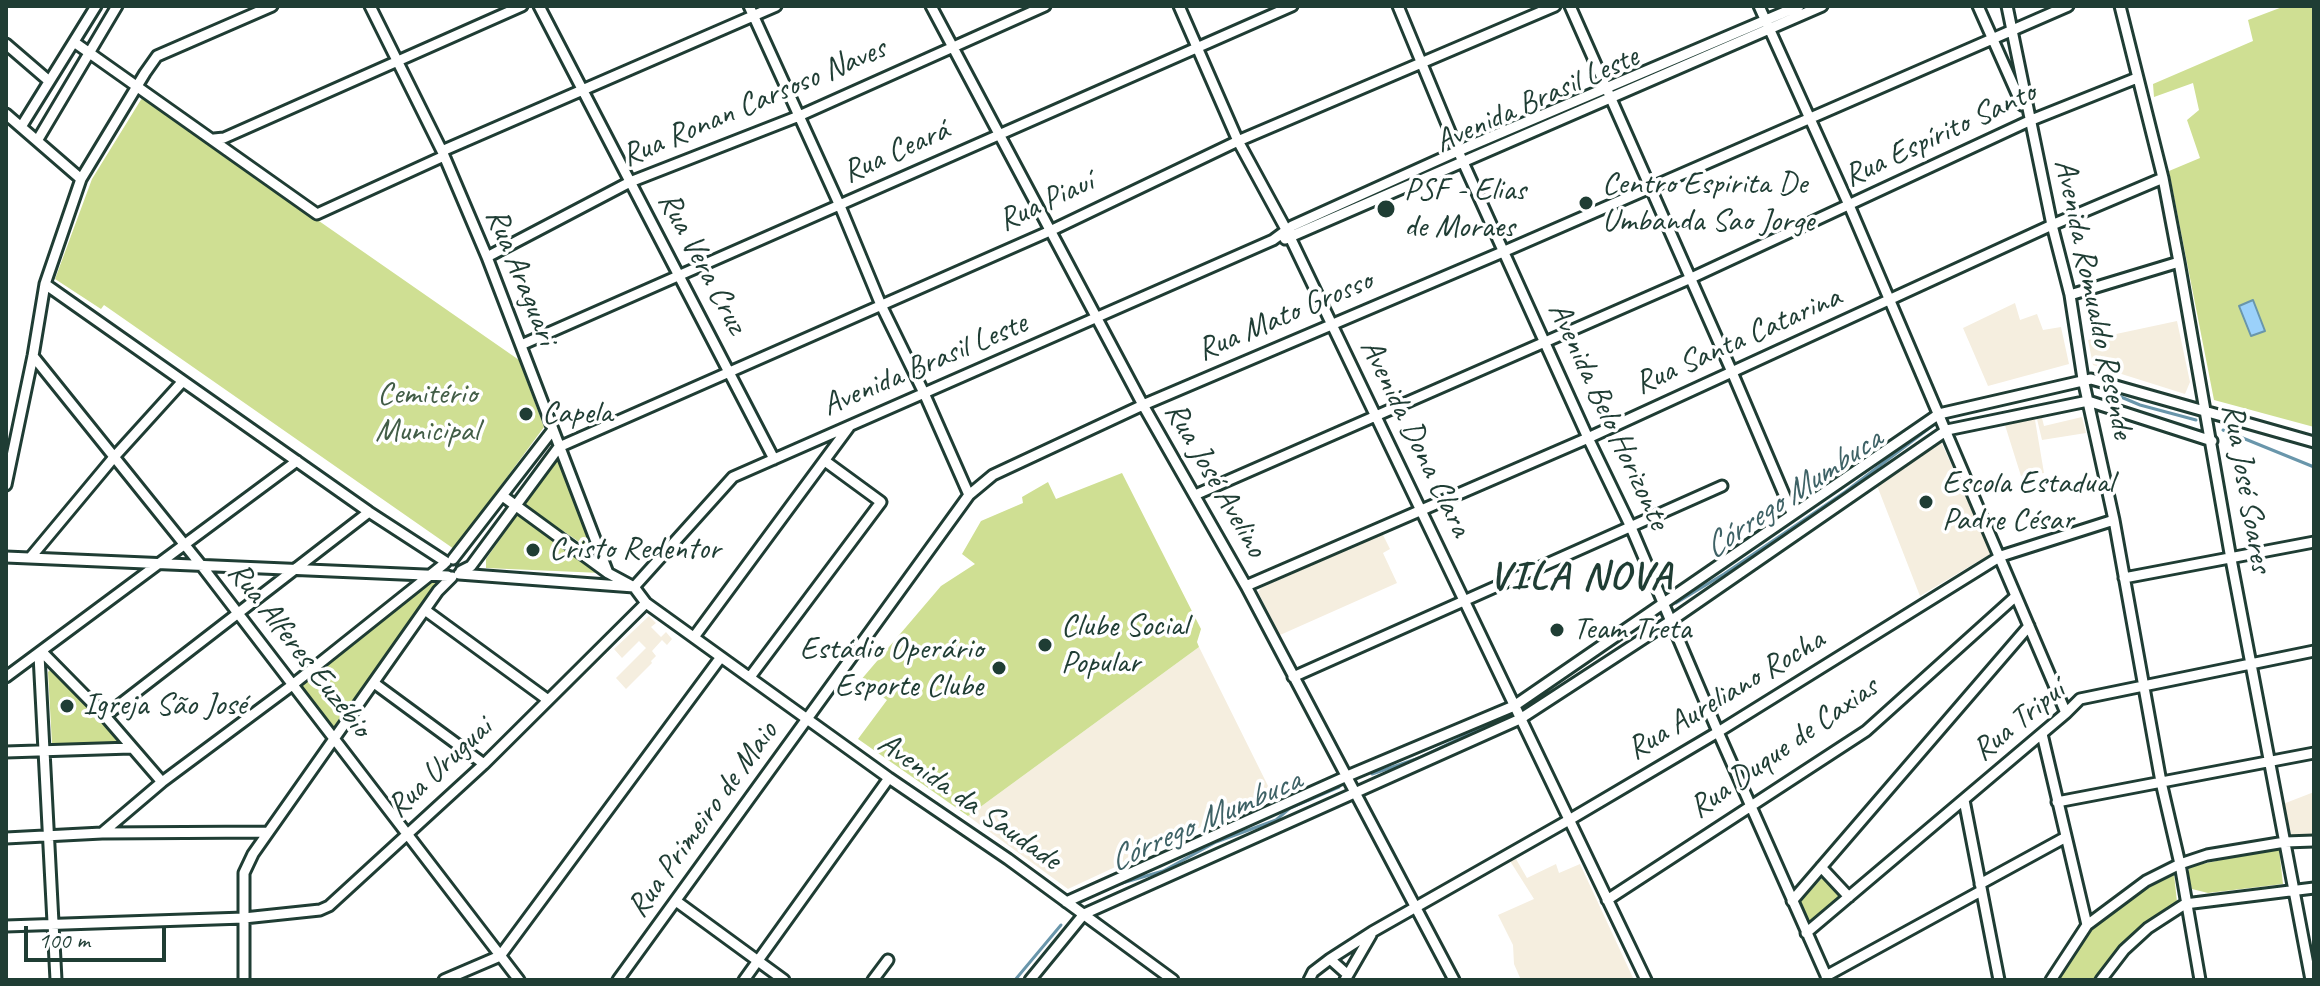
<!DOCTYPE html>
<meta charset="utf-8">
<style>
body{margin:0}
#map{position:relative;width:2320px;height:986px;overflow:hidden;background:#fff;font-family:Caveat,sans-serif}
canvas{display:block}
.frame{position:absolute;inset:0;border:8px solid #1f3d34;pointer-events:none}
.scale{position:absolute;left:24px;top:926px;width:142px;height:36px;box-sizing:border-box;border:4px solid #1f3d34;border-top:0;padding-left:10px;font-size:24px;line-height:28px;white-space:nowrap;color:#1f3d34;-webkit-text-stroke:6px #fff;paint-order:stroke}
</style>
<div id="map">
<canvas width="2320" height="986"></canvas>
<div class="frame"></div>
<div class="scale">100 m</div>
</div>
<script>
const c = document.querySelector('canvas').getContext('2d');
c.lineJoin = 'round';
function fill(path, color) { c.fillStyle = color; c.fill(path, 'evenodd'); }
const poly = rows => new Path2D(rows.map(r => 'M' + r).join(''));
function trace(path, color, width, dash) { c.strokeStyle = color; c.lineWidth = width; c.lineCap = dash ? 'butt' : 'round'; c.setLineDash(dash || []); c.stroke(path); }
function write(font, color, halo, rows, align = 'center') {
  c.font = font + ' Caveat,sans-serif'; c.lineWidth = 7; c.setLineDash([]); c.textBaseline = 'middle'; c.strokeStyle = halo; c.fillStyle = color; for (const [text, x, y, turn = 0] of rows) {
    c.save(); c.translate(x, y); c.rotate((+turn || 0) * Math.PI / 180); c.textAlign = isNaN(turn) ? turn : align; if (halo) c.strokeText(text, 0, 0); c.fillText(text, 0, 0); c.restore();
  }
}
const built = poly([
 [2015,303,2020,320,2037,314,2043,330,2061,327,2069,364,1988,386,1963,328],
 [2177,321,2190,382,2185,394,2093,365,2088,340],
 [2034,414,2044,473,2021,476,2004,422],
 [2082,417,2086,433,2042,440,2037,419,2042,418,2044,426],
 [1941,442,1992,553,1920,596,1876,483],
 [1382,533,1390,549,1383,553,1397,583,1280,635,1258,592,1261,588],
 [649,616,656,623,651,627,661,637,666,632,672,639,667,645,662,640,652,651,656,656,651,661,652,663,626,689,616,678,646,648,639,641,622,658,614,649],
 [1199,647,1272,794,1068,889,968,816],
 [2314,792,2314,839,2293,841,2283,804],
 [1516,859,1527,878,1556,864,1559,873,1580,864,1634,980,1521,980,1514,964,1513,945,1498,915,1534,899,1510,861]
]);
const green = poly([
 [2285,6,2314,6,2314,427,2214,400,2169,171,2200,158,2187,120,2199,110,2193,83,2154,97,2153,84,2253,41,2248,20],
 [142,98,519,360,544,427,454,549,104,305,101,309,55,279,92,179],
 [559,456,594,552,525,505],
 [1122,473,1201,629,1197,642,1199,647,968,816,858,739,887,700,860,681,941,586,975,564,962,554,981,521,1023,503,1022,497,1048,482,1056,499],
 [517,515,601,573,486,568,486,559],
 [435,579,439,582,337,727,332,727,299,684],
 [51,669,118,738,118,743,52,744,48,672],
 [2271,849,2279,849,2283,884,2208,893,2192,889,2189,878,2189,867],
 [2170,874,2174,874,2177,902,2124,942,2110,957,2095,980,2055,980,2099,919,2124,900],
 [1823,877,1841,894,1810,924,1799,903]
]);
const water = poly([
 [2253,300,2265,331,2251,336,2239,306,2253,300]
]);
const stream = poly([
 [2102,389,2140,405,2196,420],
 [2039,395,2075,387],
 [2223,430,2314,467],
 [1676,603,1724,574,1845,492,1936,423],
 [1372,774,1419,758,1514,712],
 [1112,886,1163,871,1216,842,1276,820,1290,808,1339,787],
 [1090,897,1105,889],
 [1015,980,1061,925]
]);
const minor = poly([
 [370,6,442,151,487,257,608,573],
 [539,6,774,459],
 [749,6,840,206,881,305,924,393,969,495],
 [931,6,1143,405,1246,586,1454,980],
 [1179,6,1238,141,1288,233,1646,980],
 [1398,6,1458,151,1588,438,1630,525,1718,732,1828,980],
 [1570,6,1732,372,1792,513],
 [1759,6,1849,205,2066,713],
 [1978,6,2022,105],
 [2007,6,2052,225,2070,295,2083,379,2114,520,2161,782,2180,864,2200,980],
 [2120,6,2163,178,2179,262,2231,559,2311,980],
 [74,42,317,214,444,156],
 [6,44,49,81],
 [6,114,81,179],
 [21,127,96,6],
 [214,139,224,138,522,6],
 [37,141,117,6],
 [442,151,776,6],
 [1285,239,1822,6],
 [487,257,630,182,799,116,1045,6],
 [45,284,369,512,446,562],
 [2070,295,2179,262],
 [521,345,1292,6],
 [33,356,201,565,519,980],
 [6,485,33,356,45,284,81,179,145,73,157,56,272,6],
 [1195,495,1689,279,2029,121,2137,78],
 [504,497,608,573,634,587,646,603,889,778,1008,859,1173,980],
 [6,557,448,576],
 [30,558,115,456,183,381],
 [453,559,552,431],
 [461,571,471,566,559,447,1050,231,1238,141,1555,6],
 [459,574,634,587,733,477,1273,240,1292,226,1458,151,1799,6],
 [2124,578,2314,542],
 [1246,586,1588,438,2052,225,2163,178],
 [425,610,548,700],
 [694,637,849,427],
 [42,652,105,716,162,782],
 [39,655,56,980],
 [6,677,297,461],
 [750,677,881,502,825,461],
 [1293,677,1722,486],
 [374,683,484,764],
 [105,716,369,512],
 [2042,734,2087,925],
 [6,752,131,748],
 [1964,800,1999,980],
 [2057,802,2314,753],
 [102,833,162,782,291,686,444,564],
 [6,838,102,833,267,832],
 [1821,867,1849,897],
 [1980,884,2066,837],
 [1607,900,1866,731,2016,596],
 [676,901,784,980],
 [1792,901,2029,626],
 [1066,902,1345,777,1514,706,1939,414,2091,379,2314,442],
 [6,926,244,918,320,910,329,906,484,764,646,603],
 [1806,933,2066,713,2080,699,2314,651],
 [1330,959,1348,975],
 [1826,976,1981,891],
 [244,980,244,873,253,854,438,591,452,577],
 [444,980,500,956,721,657],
 [618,980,969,495,993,475,1143,405,1505,251,2068,6],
 [744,980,889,778],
 [873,980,888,960],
 [1030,980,1084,914,1520,719,1672,620,1947,430,2088,401,2212,441],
 [1309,980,1313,972,1330,959,1372,932,1569,820,1718,732,2001,556,2114,520],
 [1345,980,1371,935],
 [2051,980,2087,925,2146,881,2180,864,2207,855,2285,842,2314,841],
 [2101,980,2124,950,2148,928,2185,904,2314,888]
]);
const markers = [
 [1586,203,8,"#1f3d34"],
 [1386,209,10,"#1f3d34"],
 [526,414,8,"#1f3d34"],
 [1926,502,8,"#1f3d34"],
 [533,550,8,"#1f3d34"],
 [1557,630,8,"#1f3d34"],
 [1045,645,8,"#1f3d34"],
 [999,668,8,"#1f3d34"],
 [67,706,8,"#1f3d34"]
];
const streetNames = [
 ["Avenida Brasil Leste",1537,100,-24],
 ["Rua Ronan Carsoso Naves",754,103,-23],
 ["Rua Espírito Santo",1940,135,-25],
 ["Rua Ceará",896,152,-24],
 ["Rua Piauí",1046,202,-25],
 ["Rua Vera Cruz",702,263,62],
 ["Rua Araguari",521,277,68],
 ["Avenida Romualdo Resende",2093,299,78],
 ["Rua Mato Grosso",1285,316,-23],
 ["Rua Santa Catarina",1738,341,-24],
 ["Avenida Brasil Leste",925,365,-23],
 ["Avenida Belo Horizonte",1608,416,65],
 ["Avenida Dona Clara",1415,438,64],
 ["Rua José Avelino",1215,480,60],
 ["Rua José Soares",2246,488,80],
 ["Rua Alferes Euzébio",299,650,52],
 ["Rua Aureliano Rocha",1726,695,-31],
 ["Rua Tripuí",2019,721,-39],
 ["Rua Duque de Caxias",1784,748,-35],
 ["Rua Uruguai",440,768,-43],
 ["Avenida da Saudade",969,802,35],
 ["Rua Primeiro de Maio",703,820,-54]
];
const poiNames = [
 ["Centro Espirita De",1602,185],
 ["Umbanda Sao Jorge",1602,222],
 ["PSF - Elias",1404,191],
 ["de Moraes",1404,228],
 ["Capela",542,414],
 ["Escola Estadual",1942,484],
 ["Padre César",1942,521],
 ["Cristo Redentor",549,550],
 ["Clube Social",1061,627],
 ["Popular",1061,664],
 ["Team Treta",1573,630],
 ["Estádio Operário",983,650,"right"],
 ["Esporte Clube",983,687,"right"],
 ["Igreja São José",83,706]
];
const parkNames = [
 ["Cemitério",427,395],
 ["Municipal",427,432]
];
const waterNames = [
 ["Córrego Mumbuca",1793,494,-34],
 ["Córrego Mumbuca",1205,821,-24]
];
const districtNames = [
 ["VILA NOVA",1581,578]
];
fill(built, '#f5eedf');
fill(green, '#cfdf93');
fill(water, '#9bd1fa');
trace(water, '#6996ab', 2);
trace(stream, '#6996ab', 3);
trace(minor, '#1f3d34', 15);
trace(minor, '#fff', 9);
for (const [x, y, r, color] of markers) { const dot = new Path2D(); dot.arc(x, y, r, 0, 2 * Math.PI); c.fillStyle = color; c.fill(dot); trace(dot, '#fff', 3); }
write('32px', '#1f3d34', '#fff', streetNames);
write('32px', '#1f3d34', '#fff', poiNames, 'left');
write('32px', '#425d47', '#fff', parkNames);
write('italic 34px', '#3e6266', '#fff', waterNames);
c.letterSpacing = '2px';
write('bold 40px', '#1f3d34', '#fff', districtNames);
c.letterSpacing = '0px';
</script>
